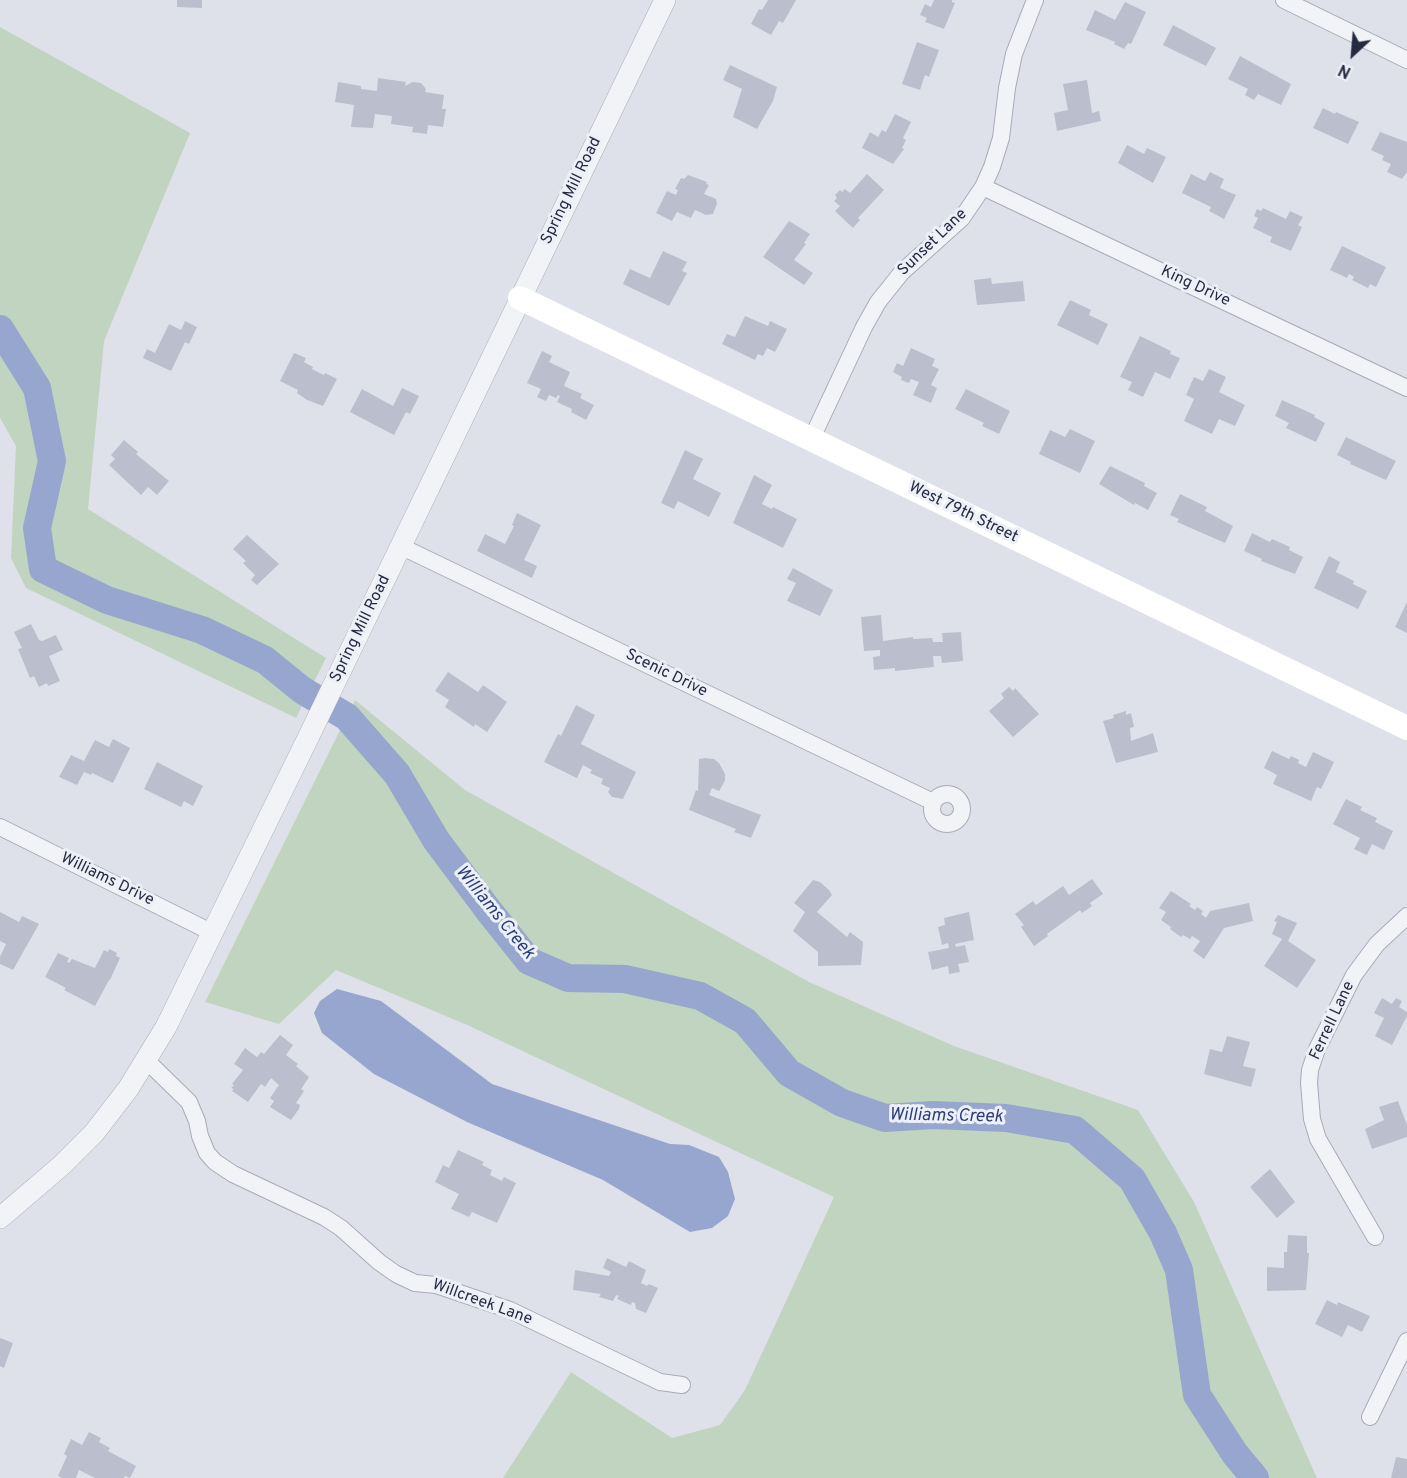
<!DOCTYPE html>
<style>
body{margin:0}
#map{position:relative;width:1407px;height:1478px;overflow:hidden;background:#dfe1ea;font-family:Overpass,sans-serif}
canvas{display:block}
.north{position:absolute;left:1323px;top:24px;width:60px;height:60px;-webkit-text-stroke:4px #eef0f7;paint-order:stroke;rotate:206deg;font-size:16px;font-weight:700;line-height:24px;text-align:center;color:#262b42}
.north::after{content:'';display:block;margin:auto;width:21px;height:27px;background:#262b42;clip-path:polygon(50% 0,100% 100%,50% 72%,0 100%)}
</style>
<div id="map">
<canvas width="1407" height="1478"></canvas>
<div class="north">N</div>
</div>
<script>
const c = document.querySelector('canvas').getContext('2d');
c.lineJoin = 'round';
function fill(path, color) { c.fillStyle = color; c.fill(path, 'evenodd'); }
const poly = rows => new Path2D(rows.map(r => 'M' + r).join(''));
function trace(path, color, width, dash) { c.strokeStyle = color; c.lineWidth = width; c.lineCap = dash ? 'butt' : 'round'; c.setLineDash(dash || []); c.stroke(path); }
function write(font, color, halo, rows, align = 'center') {
  c.font = font + ' Overpass,sans-serif'; c.lineWidth = 6; c.setLineDash([]); c.textBaseline = 'middle'; c.strokeStyle = halo; c.fillStyle = color; for (const [text, x, y, turn = 0] of rows) {
    c.save(); c.translate(x, y); c.rotate((+turn || 0) * Math.PI / 180); c.textAlign = isNaN(turn) ? turn : align; if (halo) c.strokeText(text, 0, 0); c.fillText(text, 0, 0); c.restore();
  }
}
const green = poly([
 [0,27,190,133,104,341,88,509,326,658,296,718,26,588,11,558,16,446,0,418],
 [355,700,465,790,809,982,954,1046,1138,1110,1194,1202,1317,1478,503,1478,571,1372,672,1438,720,1425,745,1390,834,1197,465,1024,336,970,279,1024,205,1002]
]);
const water = poly([
 [337,989,381,1001,492,1084,670,1144,689,1145,719,1157,728,1172,735,1199,728,1216,712,1228,690,1232,603,1180,467,1122,374,1074,322,1033,314,1013,320,1001]
]);
const river = poly([
 [0,329,37,388,52,461,37,528,43,569,107,600,202,630,265,660,302,690,347,717,397,774,436,840,489,911,529,961,568,978,625,979,700,996,745,1021,789,1073,842,1103,885,1118,933,1115,1006,1118,1075,1130,1132,1179,1163,1233,1179,1270,1197,1395,1235,1454,1255,1478]
]);
const building = poly([
 [177,0,202,0,202,8,177,7],
 [768,0,796,0,783,23,779,21,771,35,751,24,759,9,762,10],
 [934,0,952,0,952,2,955,3,944,29,925,22,927,18,920,15,925,4,931,7],
 [1125,2,1146,12,1131,44,1128,43,1124,49,1114,44,1115,42,1086,30,1095,10,1115,20],
 [1173,25,1216,48,1206,66,1163,45],
 [917,42,939,50,929,77,925,75,920,90,902,84],
 [1240,56,1291,84,1281,105,1258,94,1254,100,1245,95,1248,89,1228,79],
 [730,65,777,87,773,101,757,129,733,117,742,89,723,80],
 [378,78,406,82,405,86,413,82,421,83,426,89,425,92,444,95,442,109,446,109,443,127,428,125,427,134,412,132,413,127,391,124,392,116,375,114,373,128,351,127,354,105,335,102,338,82,361,86,361,89,377,91],
 [1087,80,1092,113,1099,111,1101,121,1057,131,1054,113,1068,110,1063,84],
 [1323,108,1335,114,1336,112,1359,122,1348,144,1313,128],
 [895,114,911,122,903,138,906,140,902,148,904,149,893,164,862,148,870,132,878,137,882,130,886,132],
 [1380,132,1407,142,1407,172,1402,179,1387,172,1391,164,1382,160,1384,156,1371,150],
 [1127,145,1144,154,1147,148,1166,157,1153,183,1118,163],
 [1210,172,1224,179,1220,188,1236,195,1224,219,1209,211,1211,207,1182,193,1191,174,1205,181],
 [867,174,884,190,858,218,860,220,853,228,835,211,840,206,834,201,837,198,835,195,840,190,842,192,845,189,850,193],
 [688,175,707,182,706,184,709,185,704,194,716,199,717,204,713,214,706,215,695,210,691,218,677,212,672,221,656,213,667,191,676,195,678,190,675,189,681,178,684,179],
 [1263,208,1286,219,1290,211,1303,217,1298,225,1302,227,1291,251,1270,242,1272,237,1253,228,1258,218,1254,216,1257,209,1261,211],
 [789,221,810,234,804,243,806,244,794,260,813,273,804,285,763,257],
 [1342,246,1386,267,1376,287,1370,284,1368,288,1352,280,1354,277,1349,274,1347,278,1330,270],
 [663,251,687,262,682,271,687,273,669,306,623,284,630,269,650,278],
 [991,278,992,284,1023,281,1025,301,977,305,974,280],
 [1070,300,1091,310,1089,315,1108,324,1098,345,1057,325],
 [745,316,768,326,770,321,787,329,775,352,767,348,763,356,758,354,755,360,722,344,727,334,735,337],
 [185,321,197,327,189,344,185,342,171,371,143,358,147,349,155,353,169,324,181,330],
 [1140,336,1171,351,1170,354,1180,358,1170,379,1155,372,1143,397,1128,390,1132,382,1120,377],
 [911,348,935,359,932,366,939,369,931,385,937,388,931,403,913,395,919,382,911,379,909,383,901,380,902,377,893,372,897,363,903,366],
 [542,351,552,356,549,362,570,372,564,386,582,394,580,398,594,405,586,420,571,412,572,409,557,402,560,396,558,395,556,398,549,395,546,401,537,397,541,389,527,383],
 [294,353,306,358,304,362,313,367,312,369,324,375,325,373,337,379,323,406,307,400,297,393,298,390,280,381],
 [1209,369,1226,377,1219,392,1245,405,1235,426,1219,419,1212,434,1184,421,1194,399,1186,395,1194,377,1203,381],
 [402,388,419,396,410,414,406,412,394,435,350,412,362,389,393,406],
 [966,389,1010,411,999,434,982,426,984,423,955,409],
 [1282,400,1315,415,1314,417,1325,423,1316,442,1286,428,1289,423,1275,416],
 [1070,429,1095,441,1080,473,1039,454,1050,430,1065,437],
 [1346,437,1396,461,1386,480,1350,464,1351,462,1337,455],
 [124,440,138,452,136,454,169,481,157,495,148,487,141,495,109,465,115,459,111,455],
 [685,450,703,459,693,479,721,493,709,517,678,501,674,509,661,503],
 [1110,466,1145,483,1144,486,1157,493,1148,510,1135,503,1134,505,1099,484],
 [754,475,772,485,762,504,772,509,773,507,797,519,783,548,733,523],
 [1180,494,1207,507,1205,511,1233,526,1225,543,1177,522,1179,519,1170,515],
 [517,513,541,525,524,560,537,566,532,578,477,551,485,534,505,544,514,526,512,525],
 [1252,533,1270,542,1272,539,1290,547,1289,550,1303,557,1295,574,1261,561,1262,559,1244,551],
 [247,535,279,564,257,585,251,580,255,575,243,563,246,561,233,549],
 [1329,556,1340,562,1336,572,1354,581,1353,584,1367,591,1358,609,1314,588],
 [793,568,833,590,820,616,787,601,796,583,787,579],
 [1407,602,1407,633,1395,627],
 [881,615,883,641,913,637,913,639,932,638,933,642,943,642,942,633,961,632,963,661,942,663,941,656,933,656,934,667,895,671,895,668,874,670,873,657,880,656,880,650,864,651,861,617],
 [31,624,39,640,42,641,56,635,63,650,49,656,60,681,48,686,47,683,39,687,34,676,30,678,18,649,22,648,14,632],
 [448,672,478,692,483,685,507,702,487,732,475,724,474,727,445,707,449,700,435,691],
 [1009,687,1013,691,1015,688,1039,714,1013,737,989,711,1004,698,1001,694],
 [576,705,595,715,581,744,636,772,623,799,612,797,608,792,610,788,601,784,603,779,590,773,592,770,583,765,577,778,544,762,558,734,561,736],
 [1126,711,1126,715,1131,713,1134,727,1130,728,1131,741,1153,733,1158,752,1116,763,1103,721,1114,718,1113,715],
 [113,739,130,748,113,783,92,773,91,775,84,772,77,785,59,777,71,755,84,761,95,740,109,747],
 [1272,751,1289,759,1291,756,1299,760,1298,763,1306,767,1313,752,1334,762,1321,789,1317,787,1311,801,1273,784,1277,775,1264,768],
 [705,758,714,759,719,763,725,774,725,780,721,788,719,791,712,788,709,795,761,815,751,838,734,832,736,829,689,810,696,790,698,791,699,759],
 [157,762,203,786,193,806,184,801,181,807,144,789],
 [1346,799,1362,807,1360,810,1377,818,1375,822,1393,831,1384,850,1372,844,1367,855,1354,849,1360,838,1333,824],
 [1092,879,1103,894,1090,903,1092,906,1082,913,1080,910,1047,934,1048,936,1034,946,1021,927,1024,925,1015,914,1033,901,1036,905,1063,886,1069,895],
 [813,880,820,882,829,890,832,895,817,912,847,937,850,932,863,942,861,965,818,966,818,952,793,931,805,912,794,903],
 [1171,891,1191,904,1189,906,1195,910,1197,907,1203,911,1201,914,1206,918,1210,911,1249,903,1253,921,1224,928,1204,959,1193,951,1200,941,1192,936,1190,939,1183,935,1181,937,1170,929,1171,927,1161,920,1166,912,1159,908],
 [0,912,19,922,22,916,39,924,13,970,0,964,0,957,6,944,0,941],
 [969,912,974,940,955,944,956,947,965,945,969,962,958,964,960,972,949,974,948,966,932,970,928,952,949,948,948,943,942,945,938,927,945,925,944,918],
 [1278,915,1297,923,1288,941,1316,960,1297,988,1264,966,1282,939,1272,934,1277,922,1274,921],
 [109,949,117,953,116,956,120,958,110,980,109,980,95,1006,64,990,66,988,45,977,58,953,69,958,67,962,69,963,72,959,95,968,104,950,108,952],
 [1382,998,1392,1004,1396,998,1402,1001,1399,1007,1407,1012,1407,1016,1392,1045,1375,1036,1384,1018,1374,1013],
 [280,1035,293,1045,286,1055,298,1064,296,1066,309,1077,301,1089,304,1091,296,1103,300,1105,299,1109,291,1120,270,1107,274,1101,270,1098,279,1085,271,1078,265,1087,261,1084,248,1102,232,1091,234,1089,231,1088,234,1085,232,1084,243,1070,234,1064,245,1048,257,1057,261,1052,264,1054],
 [1227,1036,1250,1042,1243,1066,1256,1069,1251,1087,1204,1074,1210,1049,1222,1052],
 [1398,1101,1407,1125,1407,1137,1372,1149,1365,1129,1384,1120,1379,1107],
 [458,1150,484,1162,482,1165,492,1170,490,1175,502,1181,504,1177,516,1183,497,1223,472,1212,469,1217,451,1209,459,1194,435,1182,443,1165,449,1168],
 [1270,1169,1295,1202,1277,1218,1250,1187],
 [1288,1235,1307,1236,1307,1253,1309,1253,1306,1290,1267,1291,1267,1267,1284,1268,1284,1252,1287,1252],
 [607,1258,626,1267,629,1261,646,1270,641,1283,647,1286,649,1284,658,1288,646,1313,636,1309,635,1303,632,1302,631,1305,617,1299,619,1296,616,1295,613,1301,599,1297,601,1294,573,1290,575,1270,609,1276,611,1272,603,1268],
 [1327,1300,1337,1305,1338,1302,1370,1316,1362,1332,1348,1325,1342,1337,1315,1324],
 [0,1338,13,1343,4,1368,0,1366],
 [89,1432,101,1438,99,1442,110,1448,108,1451,136,1466,130,1478,125,1476,124,1478,95,1478,79,1470,76,1478,62,1478,58,1476,67,1456,64,1454,71,1439,82,1445],
 [1396,1457,1407,1459,1407,1478,1391,1478]
]);
const minor = poly([
 [1284,0,1407,60],
 [983,187,1407,388],
 [811,440,864,327,878,302,902,272,962,218,983,187,992,167,1001,138,1007,88,1014,54,1035,0],
 [400,546,933,802],
 '932 809a15 15 0 1 1 30 0a15 15 0 1 1-30 0Z',
 [0,827,213,933],
 [147,1061,189,1102,197,1121,200,1136,207,1153,215,1162,233,1174,324,1217,341,1228,379,1262,396,1274,415,1283,436,1285,510,1310,660,1382,682,1385],
 [1375,1237,1318,1139,1312,1119,1309,1083,1310,1070,1317,1049,1354,975,1377,944,1407,916],
 [1370,1417,1407,1341]
]);
const tertiary = poly([
 [0,1218,62,1165,94,1133,128,1089,166,1027,308,738,665,0]
]);
const secondary = poly([
 [520,298,1407,728]
]);
const streetNames = [
 ["Spring Mill Road",572,191,-64],
 ["Sunset Lane",933,243,-44],
 ["King Drive",1195,287,25],
 ["West 79th Street",963,513,26],
 ["Spring Mill Road",361,629,-64],
 ["Scenic Drive",666,674,26],
 ["Williams Drive",107,880,26],
 ["Ferrell Lane",1333,1021,-65],
 ["Willcreek Lane",482,1303,20]
];
const waterNames = [
 ["Williams Creek",494,913,51],
 ["Williams Creek",946,1117,1]
];
fill(green, '#c0d4bf');
fill(water, '#96a6ce');
trace(river, '#96a6ce', 28);
fill(building, '#bbbecd');
trace(minor, '#a8aab8', 18);
trace(tertiary, '#a8aab8', 22);
trace(minor, '#f2f3f7', 16);
trace(tertiary, '#f2f3f7', 21);
trace(secondary, '#fff', 24);
write('16px', '#262b42', '#eef0f7', streetNames);
write('italic 18px', '#2c3f7b', '#eef0f7', waterNames);
</script>
